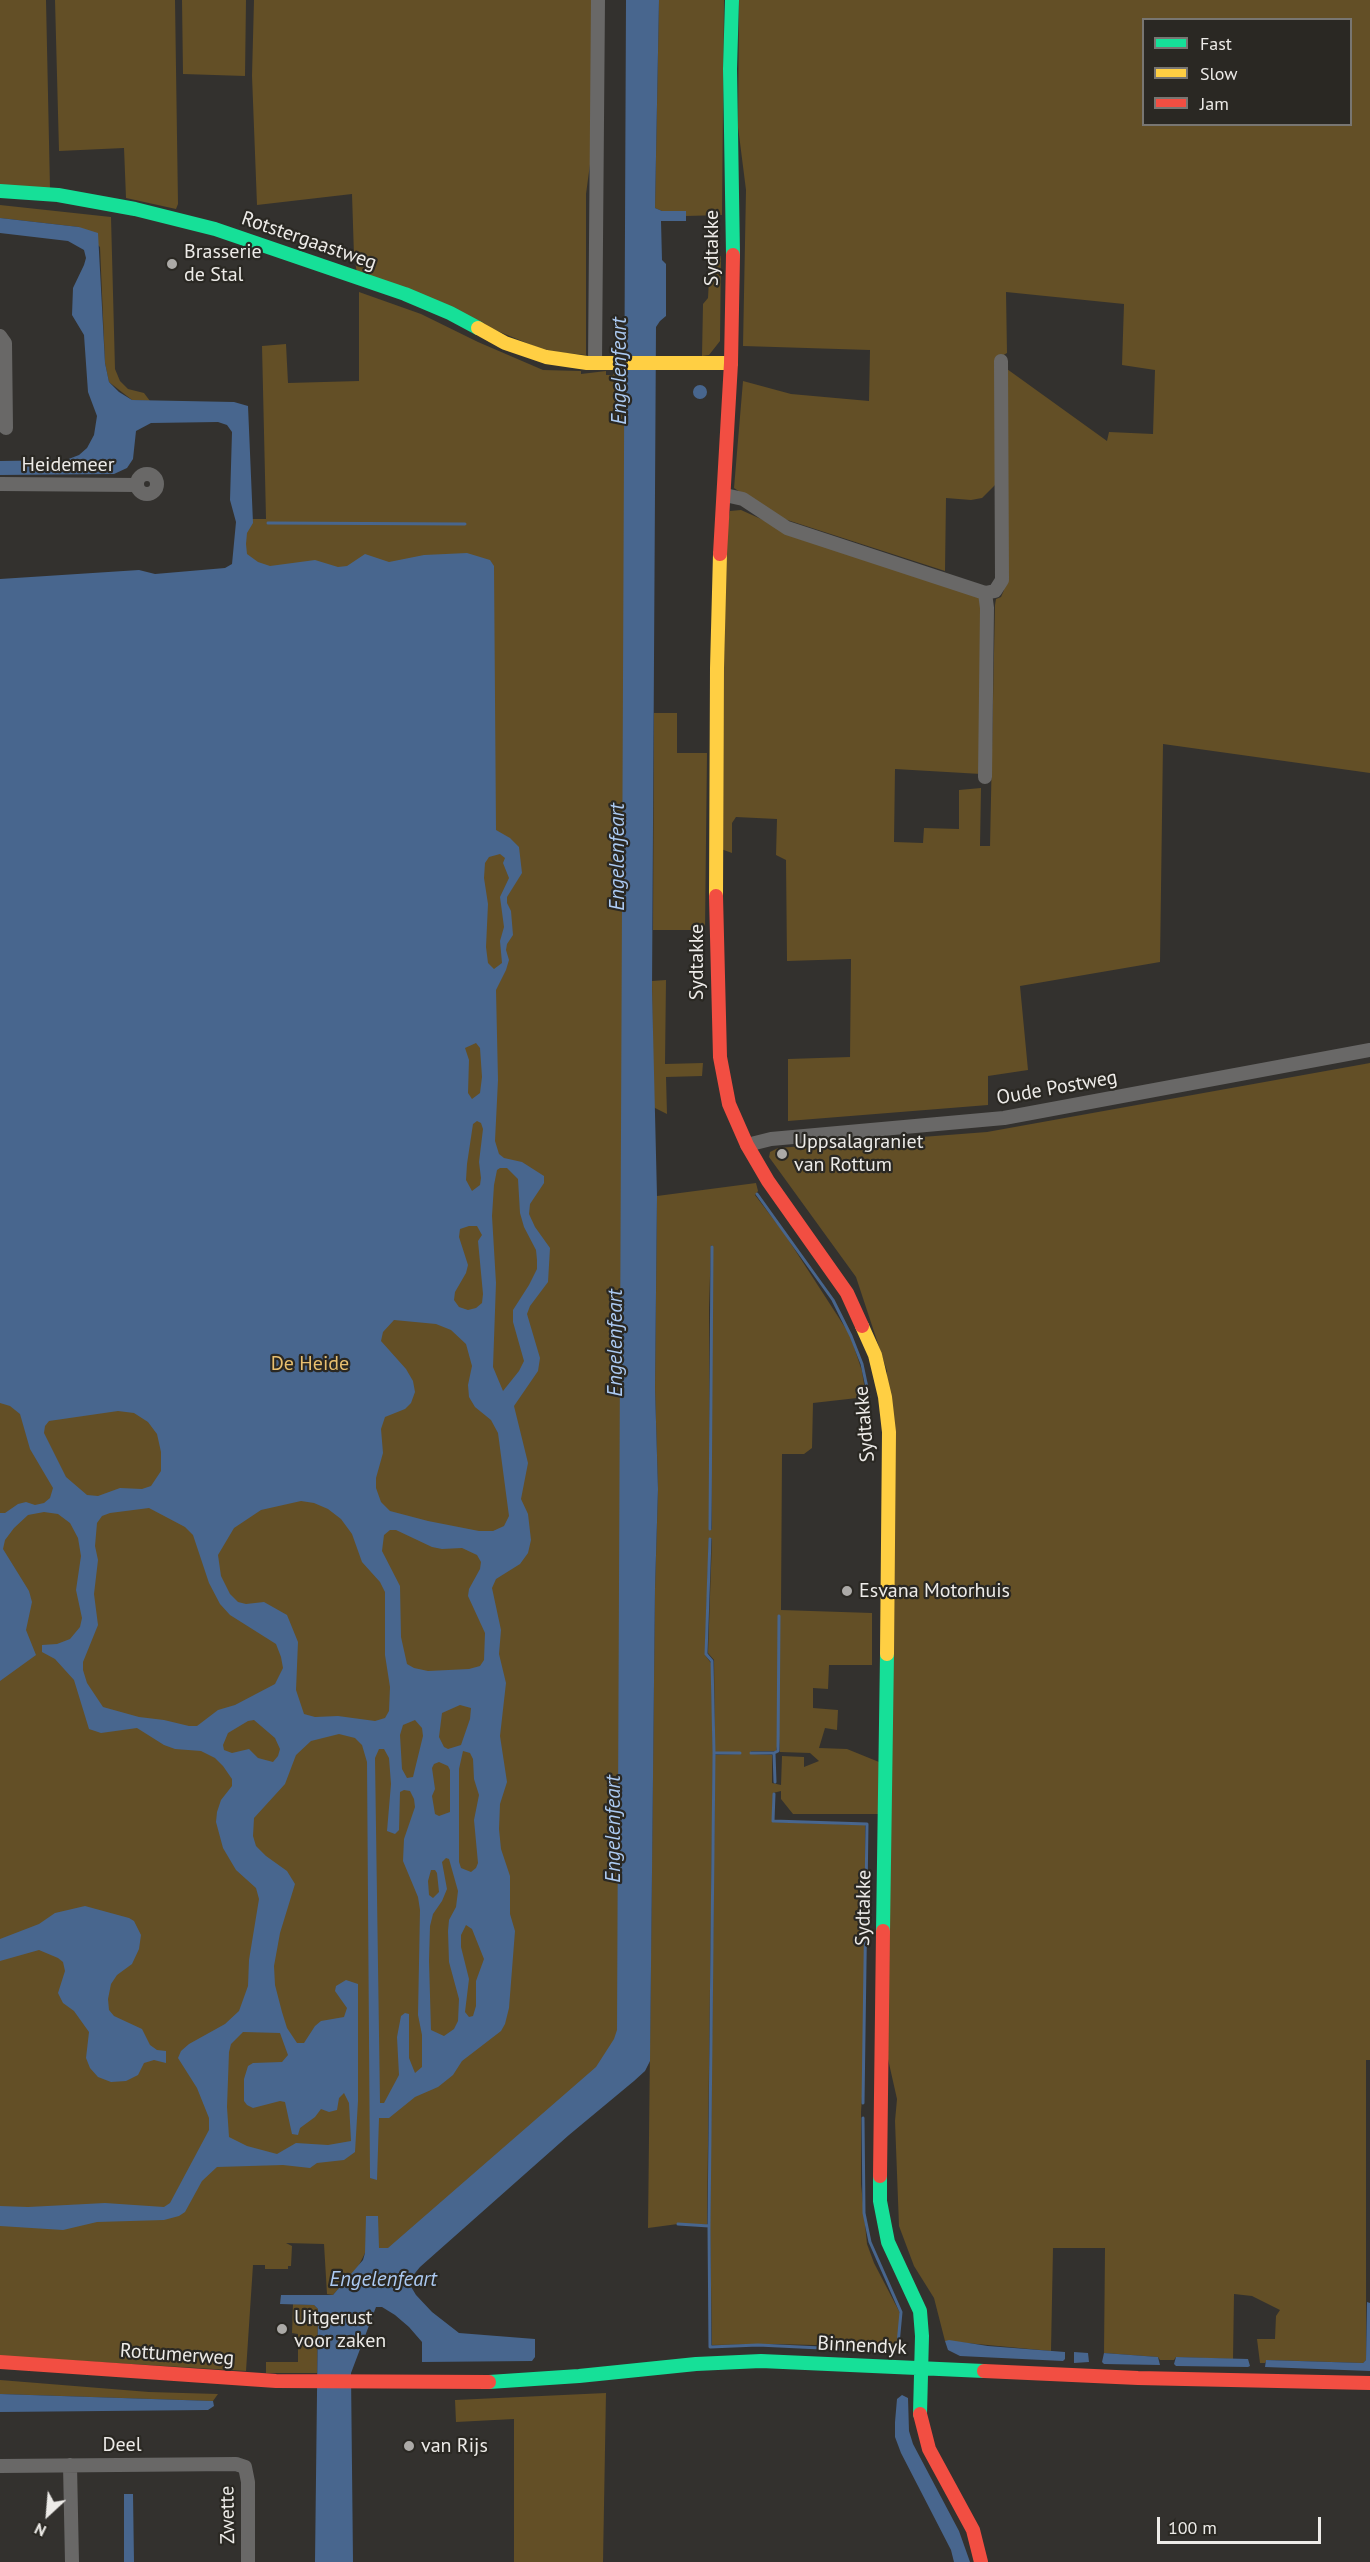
<!DOCTYPE html>
<style>
body{margin:0}
#map{position:relative;width:1370px;height:2562px;overflow:hidden;background:#33312e;font-family:"PT Sans",sans-serif}
canvas{display:block}
.legend{position:absolute;left:1142px;top:18px;width:210px;height:108px;box-sizing:border-box;background:#2a2823;border:2px solid #787672;margin:0;padding:8px 10px;list-style:none;font-size:18px;color:#edebe8}
.legend li{display:flex;align-items:center;gap:12px;height:30px}
.legend b{width:30px;border:2px solid #787672}
.north{position:absolute;left:18px;top:2484px;width:60px;height:60px;-webkit-text-stroke:4px #2a2823;paint-order:stroke;rotate:206deg;font-size:16px;font-weight:700;line-height:24px;text-align:center;color:#edebe8}
.north::after{content:'';display:block;margin:auto;width:21px;height:27px;background:#edebe8;clip-path:polygon(50% 0,100% 100%,50% 72%,0 100%)}
.scale{position:absolute;left:1157px;top:2517px;width:164px;height:27px;box-sizing:border-box;border:3px solid #edebe8;border-top:0;padding-left:8px;font-size:18px;line-height:21px;white-space:nowrap;color:#edebe8;-webkit-text-stroke:4px #2a2823;paint-order:stroke}
</style>
<div id="map">
<canvas width="1370" height="2562"></canvas>
<ul class="legend">
<li><b style="height:8px;background:#16e098"></b>Fast</li>
<li><b style="height:8px;background:#ffcf43"></b>Slow</li>
<li><b style="height:8px;background:#f24e42"></b>Jam</li>
</ul>
<div class="north">N</div>
<div class="scale">100 m</div>
</div>
<script>
const c = document.querySelector('canvas').getContext('2d');
c.lineJoin = 'round';
function fill(path, color) { c.fillStyle = color; c.fill(path, 'evenodd'); }
const poly = rows => new Path2D(rows.map(r => 'M' + r).join(''));
function trace(path, color, width, dash) { c.strokeStyle = color; c.lineWidth = width; c.lineCap = dash ? 'butt' : 'round'; c.setLineDash(dash || []); c.stroke(path); }
function write(font, color, halo, rows, align = 'center') {
  c.font = font + ' "PT Sans",sans-serif'; c.lineWidth = 4.5; c.setLineDash([]); c.textBaseline = 'middle'; c.strokeStyle = halo; c.fillStyle = color; for (const [text, x, y, turn = 0] of rows) {
    c.save(); c.translate(x, y); c.rotate((+turn || 0) * Math.PI / 180); c.textAlign = isNaN(turn) ? turn : align; if (halo) c.strokeText(text, 0, 0); c.fillText(text, 0, 0); c.restore();
  }
}
const green = poly([
 [0,0,46,0,50,189,0,186],
 [55,0,175,0,178,204,176,209,126,198,124,148,59,151],
 [182,0,246,0,245,76,183,74],
 [254,0,593,0,591,157,586,194,586,355,546,351,357,273,354,256,352,194,257,205,252,76],
 [659,0,724,0,722,215,686,216,686,211,662,211,655,208],
 [739,0,1370,0,1370,773,1163,744,1160,962,1020,986,1028,1070,988,1076,988,1105,788,1121,788,1059,850,1057,851,959,787,961,786,860,776,855,777,819,736,817,732,823,732,853,721,849,726,534,730,511,741,510,801,537,979,597,982,608,981,774,895,769,894,842,923,843,924,828,959,829,959,790,981,788,980,846,990,846,995,605,996,599,1001,597,1004,590,1007,369,1107,441,1109,432,1153,434,1155,370,1122,365,1124,304,1006,292,1007,353,995,360,995,485,982,498,971,500,946,498,945,571,778,517,734,488,743,381,791,394,869,401,870,350,743,346,746,190,738,127],
 [1144,20,1350,20,1350,124,1144,124],
 [0,205,111,217,115,369,120,381,128,389,144,393,150,401,132,400,109,382,105,363,100,247,79,227,0,218],
 [721,256,720,341,709,355,702,356,703,304,708,298,710,261],
 [359,292,421,314,478,342,543,370,581,371,581,374,606,371,606,375,613,375,614,372,625,372,627,375,619,2033,598,2069,388,2254,365,2253,358,2267,333,2295,327,2294,324,2244,286,2243,292,2246,291,2266,288,2266,288,2269,265,2269,265,2265,253,2265,246,2371,0,2356,0,1183,241,573,246,519,266,519,262,346,286,344,288,383,359,381],
 [654,713,677,713,677,753,707,753,705,930,653,930],
 [666,980,665,1064,703,1063,702,1076,666,1077,667,1114,653,1107,652,981],
 [1370,1063,1370,2060,1366,2060,1366,2360,1363,2363,1267,2360,1265,2363,1260,2363,1257,2339,1275,2339,1276,2316,1280,2310,1252,2296,1234,2294,1233,2359,1176,2357,1174,2360,1160,2360,1158,2357,1104,2353,1105,2248,1053,2248,1051,2351,945,2341,934,2298,914,2266,899,2226,895,2121,897,2099,888,2059,887,1371,856,1277,769,1157,770,1152,778,1148,987,1132],
 [756,1183,758,1191,755,1195,784,1233,850,1335,862,1371,866,1397,813,1403,812,1448,804,1454,782,1454,781,1610,872,1613,872,1665,829,1665,828,1689,813,1688,813,1708,838,1710,837,1730,825,1728,819,1748,847,1749,879,1762,879,1814,793,1814,781,1799,781,1791,773,1793,772,1822,865,1825,865,2052,861,2112,861,2184,867,2244,874,2263,900,2313,901,2327,896,2343,891,2347,775,2344,712,2345,710,2225,715,1755,741,1754,741,1752,715,1752,714,1660,708,1653,712,1539,709,1538,705,1655,711,1663,713,1753,707,2225,678,2224,648,2228,655,1588,658,1489,655,1388,657,1196],
 [711,1245,713,1247,710,1420,712,1529,710,1530,709,1308],
 [779,1737,780,1752,810,1753,819,1761,804,1767,804,1757,782,1756,781,1785,772,1783,772,1755,751,1754,751,1751,776,1751],
 [293,2304,314,2305,318,2309,317,2373,266,2373,266,2362,298,2362,298,2334,292,2333],
 [0,2380,149,2392,218,2394,213,2401,0,2394],
 [606,2393,603,2562,514,2562,514,2419,456,2422,455,2400]
]);
const water = poly([
 [626,0,659,0,655,208,662,211,686,211,686,221,661,221,662,260,666,264,666,316,660,321,656,327,652,990,657,1196,655,1388,658,1489,655,1588,650,2061,645,2071,634,2081,569,2135,420,2267,411,2278,410,2285,416,2295,432,2312,459,2333,535,2339,535,2357,532,2361,422,2362,422,2342,409,2327,395,2315,382,2307,376,2307,351,2373,353,2562,315,2562,318,2309,314,2305,280,2304,281,2295,333,2295,363,2260,365,2253,366,2216,378,2216,379,2248,388,2248,596,2067,614,2039,617,2030],
 [0,218,79,227,98,233,105,363,109,382,119,392,132,400,234,402,248,406,253,523,247,533,246,544,247,554,258,562,270,566,315,560,338,567,347,566,365,554,389,562,424,555,467,553,490,560,494,566,496,830,510,838,519,847,522,873,507,897,507,903,511,911,513,935,507,944,506,950,509,960,506,970,496,990,498,1080,495,1141,499,1154,504,1158,522,1162,544,1176,544,1183,530,1204,529,1214,535,1227,550,1248,548,1282,530,1306,527,1314,540,1358,538,1371,514,1406,528,1463,521,1499,528,1514,531,1540,528,1553,520,1564,496,1579,492,1588,501,1630,499,1654,506,1683,500,1736,507,1782,500,1804,499,1829,501,1849,510,1876,510,1914,515,1931,509,2008,505,2024,501,2031,462,2061,453,2075,438,2087,415,2097,389,2118,379,2118,377,2180,370,2178,367,1762,362,1745,355,1738,339,1734,311,1741,296,1755,285,1784,254,1818,253,1836,256,1846,266,1856,287,1871,295,1884,280,1933,274,1966,275,1985,282,2012,287,2028,297,2043,304,2043,315,2026,321,2021,344,2017,347,2008,335,1991,336,1986,346,1980,358,1984,358,2101,355,2152,344,2160,317,2163,310,2168,283,2165,217,2167,202,2181,185,2212,179,2216,164,2220,97,2222,63,2230,0,2226,0,2206,28,2207,105,2203,164,2207,170,2203,209,2130,209,2118,197,2088,178,2058,181,2051,189,2044,225,2024,239,2011,248,1986,249,1960,259,1899,256,1888,236,1870,223,1848,216,1822,217,1812,221,1800,232,1786,232,1779,223,1766,215,1758,201,1751,175,1749,164,1745,137,1728,101,1733,89,1729,74,1680,55,1659,42,1652,42,1645,57,1644,70,1639,80,1627,82,1618,76,1590,81,1556,78,1538,70,1523,58,1514,44,1512,28,1515,14,1528,5,1540,3,1549,29,1591,32,1602,26,1630,36,1655,0,1681,0,1513,5,1513,18,1504,26,1502,35,1505,44,1503,50,1498,53,1488,30,1449,20,1414,10,1406,0,1403,0,579,139,570,155,574,225,568,232,564,236,522,230,500,232,432,227,425,218,422,151,423,136,431,133,459,127,468,114,474,0,475,0,461,66,460,79,455,87,448,94,435,97,416,88,392,84,335,72,315,73,288,84,265,86,258,84,250,68,241,0,233],
 [500,854,505,858,503,863,509,878,500,897,504,927,500,941,502,963,494,969,488,963,486,947,488,904,484,878,485,863,489,857],
 [476,1043,480,1048,482,1077,480,1093,472,1099,468,1093,469,1060,465,1048],
 [477,1121,481,1123,483,1129,479,1162,481,1178,480,1185,472,1191,466,1180,467,1164,473,1124],
 [500,1168,507,1168,518,1179,520,1213,524,1227,536,1250,537,1260,537,1269,529,1285,513,1310,513,1322,524,1361,519,1371,503,1391,493,1367,496,1283,492,1216,494,1185,497,1170],
 [469,1226,477,1226,482,1235,478,1241,483,1294,482,1303,476,1308,468,1310,459,1307,454,1300,455,1292,466,1273,468,1265,459,1237,460,1229],
 [394,1320,436,1324,451,1330,466,1344,472,1366,468,1385,469,1397,475,1407,491,1420,498,1433,509,1516,504,1526,493,1531,479,1531,428,1521,390,1511,381,1502,376,1488,376,1478,383,1453,381,1429,385,1417,405,1409,411,1403,415,1392,413,1381,406,1369,381,1341,383,1332],
 [118,1411,134,1413,148,1422,157,1434,161,1452,161,1471,151,1486,142,1489,120,1488,98,1496,87,1495,66,1477,44,1433,45,1426,49,1421],
 [301,1501,314,1503,328,1509,341,1519,352,1534,362,1562,380,1582,385,1592,385,1655,390,1687,389,1711,385,1718,375,1721,338,1716,315,1717,304,1714,296,1690,298,1642,287,1615,264,1602,246,1604,238,1602,230,1594,221,1576,218,1555,234,1528,261,1510],
 [149,1508,185,1527,193,1535,209,1583,220,1604,230,1615,276,1644,281,1657,283,1668,275,1684,235,1705,218,1710,197,1726,189,1726,164,1720,139,1717,103,1707,87,1683,83,1670,83,1662,98,1625,94,1594,98,1560,95,1546,97,1523,102,1516,110,1513],
 [390,1530,396,1530,432,1547,442,1549,462,1548,477,1555,481,1562,480,1569,469,1589,468,1596,485,1633,484,1660,480,1666,469,1669,428,1671,414,1668,407,1664,401,1637,400,1586,382,1551,384,1535],
 [460,1705,471,1708,470,1719,461,1745,448,1749,444,1747,439,1737,442,1713],
 [254,1720,275,1738,280,1749,278,1756,273,1762,258,1758,249,1749,232,1753,224,1750,223,1745,228,1733,248,1721],
 [415,1720,422,1728,423,1736,413,1777,407,1778,402,1769,400,1735,403,1725],
 [379,1749,384,1749,389,1758,391,1784,387,1831,395,1834,399,1830,400,1792,404,1790,410,1791,414,1799,415,1807,404,1839,403,1861,418,1897,420,1910,418,2015,422,2035,422,2067,415,2073,409,2058,409,2014,405,2013,401,2016,397,2037,399,2075,384,2103,380,2103,375,1758],
 [463,1751,470,1753,473,1759,474,1779,479,1795,474,1820,478,1863,476,1868,471,1872,461,1868,459,1862,459,1769],
 [439,1762,448,1766,450,1770,450,1812,439,1816,435,1814,432,1796,435,1789,432,1768,434,1764],
 [446,1858,449,1859,458,1891,456,1907,449,1920,448,1931,449,1962,459,1999,458,2021,454,2029,444,2036,431,2030,429,1961,430,1926,433,1914,442,1901,447,1889,442,1862],
 [431,1870,435,1870,437,1873,439,1892,433,1898,429,1895,428,1881],
 [466,1925,472,1929,484,1959,476,1981,476,2006,473,2016,469,2017,465,2012,469,1979,461,1947,461,1935],
 [243,2032,280,2033,288,2055,282,2062,253,2063,248,2066,244,2079,244,2101,247,2105,253,2108,280,2101,285,2102,292,2134,298,2135,300,2128,315,2117,321,2109,329,2112,337,2110,339,2098,344,2093,349,2103,351,2141,328,2145,296,2143,277,2154,247,2146,229,2137,227,2107,229,2052,231,2044],
 '693 392a7 7 0 1 1 14 0a7 7 0 1 1-14 0Z',
 [85,1906,129,1918,134,1921,141,1935,139,1949,132,1964,117,1975,111,1984,108,1999,109,2010,114,2016,142,2029,150,2045,157,2050,166,2051,166,2063,154,2060,144,2063,138,2075,126,2081,111,2082,98,2077,90,2068,86,2058,89,2032,74,2011,63,2003,58,1993,65,1971,63,1962,58,1958,39,1950,0,1961,0,1939,39,1924,55,1913],
 [1367,2302,1370,2303,1370,2371,1265,2367,1266,2360,1363,2363,1366,2360],
 [949,2340,988,2346,1065,2352,1065,2359,1063,2361,960,2356,948,2350,945,2341],
 [1074,2352,1088,2353,1089,2362,1074,2363],
 [1104,2353,1158,2357,1160,2365,1104,2364,1102,2362],
 [1176,2357,1248,2359,1250,2366,1248,2367,1176,2366,1174,2364],
 [0,2394,213,2401,214,2406,208,2410,0,2412],
 [902,2395,908,2398,909,2431,913,2444,959,2531,970,2562,954,2562,951,2550,901,2453,895,2437,895,2422,897,2399],
 [124,2494,133,2494,134,2562,124,2562]
]);
const stream = poly([
 [268,523,465,524],
 [757,1194,833,1300,851,1336,862,1364,869,1397],
 [710,1529,712,1247],
 [710,1539,706,1654,712,1661,714,1753,709,2226,710,2347,758,2345,863,2350,894,2349,898,2344,901,2312,870,2242,864,2213,863,2118],
 [715,1753,740,1753],
 [751,1753,774,1753],
 [775,1782,774,1753,778,1751,779,1616],
 [774,1794,773,1821,867,1824,863,2103],
 [678,2224,709,2226]
]);
const street = poly([
 [0,336,5,343,6,428],
 [595,363,598,0],
 '137 484a10 10 0 1 1 20 0a10 10 0 1 1-20 0Z',
 [0,484,137,485],
 [725,495,743,499,787,528,985,593,987,608,985,777],
 [985,593,995,591,1002,580,1001,361],
 [747,1145,771,1139,1004,1118,1370,1050],
 [70,2465,72,2562],
 [0,2466,236,2464,245,2467,248,2482,248,2562]
]);
const fast = poly([
 [732,0,730,69,733,255],
 [0,191,58,195,135,209,215,229,405,294,450,313,478,328],
 [883,1931,887,1654],
 [880,2176,880,2201,888,2242,920,2311,922,2336,920,2414],
 [489,2382,579,2376,696,2364,761,2361,984,2371]
]);
const slow = poly([
 [478,328,505,343,546,357,587,363,731,363],
 [716,896,717,668,720,554],
 [862,1326,875,1355,885,1397,889,1432,887,1654]
]);
const jam = poly([
 [720,554,731,363,733,255],
 [716,896,720,1057,729,1104,747,1145,768,1181,847,1293,862,1326],
 [880,2176,883,1931],
 [0,2362,276,2381,489,2382],
 [984,2371,1138,2378,1370,2383],
 [920,2414,929,2449,973,2530,981,2562]
]);
const markers = [
 [172,264,6,"#acaaa7"],
 [782,1154,6,"#acaaa7"],
 [847,1591,6,"#acaaa7"],
 [282,2329,6,"#acaaa7"],
 [409,2446,6,"#acaaa7"]
];
const streetNames = [
 ["Rotstergaastweg",309,241,19],
 ["Sydtakke",712,248,-90],
 ["Heidemeer",68,465],
 ["Sydtakke",697,962,-90],
 ["Oude Postweg",1057,1088,-10],
 ["Sydtakke",865,1424,-95],
 ["Sydtakke",864,1908,-89],
 ["Binnendyk",862,2346,3],
 ["Rottumerweg",177,2355,4],
 ["Deel",122,2445],
 ["Zwette",228,2515,-91]
];
const poiNames = [
 ["Brasserie",184,252],
 ["de Stal",184,275],
 ["Uppsalagraniet",794,1142],
 ["van Rottum",794,1165],
 ["Esvana Motorhuis",859,1591],
 ["Uitgerust",294,2318],
 ["voor zaken",294,2341],
 ["van Rijs",421,2446]
];
const parkNames = [
 ["De Heide",310,1364]
];
const waterNames = [
 ["Engelenfeart",620,371,-90],
 ["Engelenfeart",618,857,-90],
 ["Engelenfeart",616,1343,-90],
 ["Engelenfeart",614,1829,-90],
 ["Engelenfeart",383,2280]
];
fill(green, '#634f26');
fill(water, '#48668e');
trace(stream, '#48668e', 3);
trace(street, '#696867', 14);
trace(fast, '#16e098', 14);
trace(slow, '#ffcf43', 14);
trace(jam, '#f24e42', 14);
for (const [x, y, r, color] of markers) { const dot = new Path2D(); dot.arc(x, y, r, 0, 2 * Math.PI); c.fillStyle = color; c.fill(dot); trace(dot, '#2a2823', 2); }
write('20px', '#edebe8', '#2a2823', streetNames);
write('20px', '#edebe8', '#2a2823', poiNames, 'left');
write('20px', '#e8bf6f', '#2a2823', parkNames);
write('italic 21px', '#accaf2', '#2a2823', waterNames);
</script>
